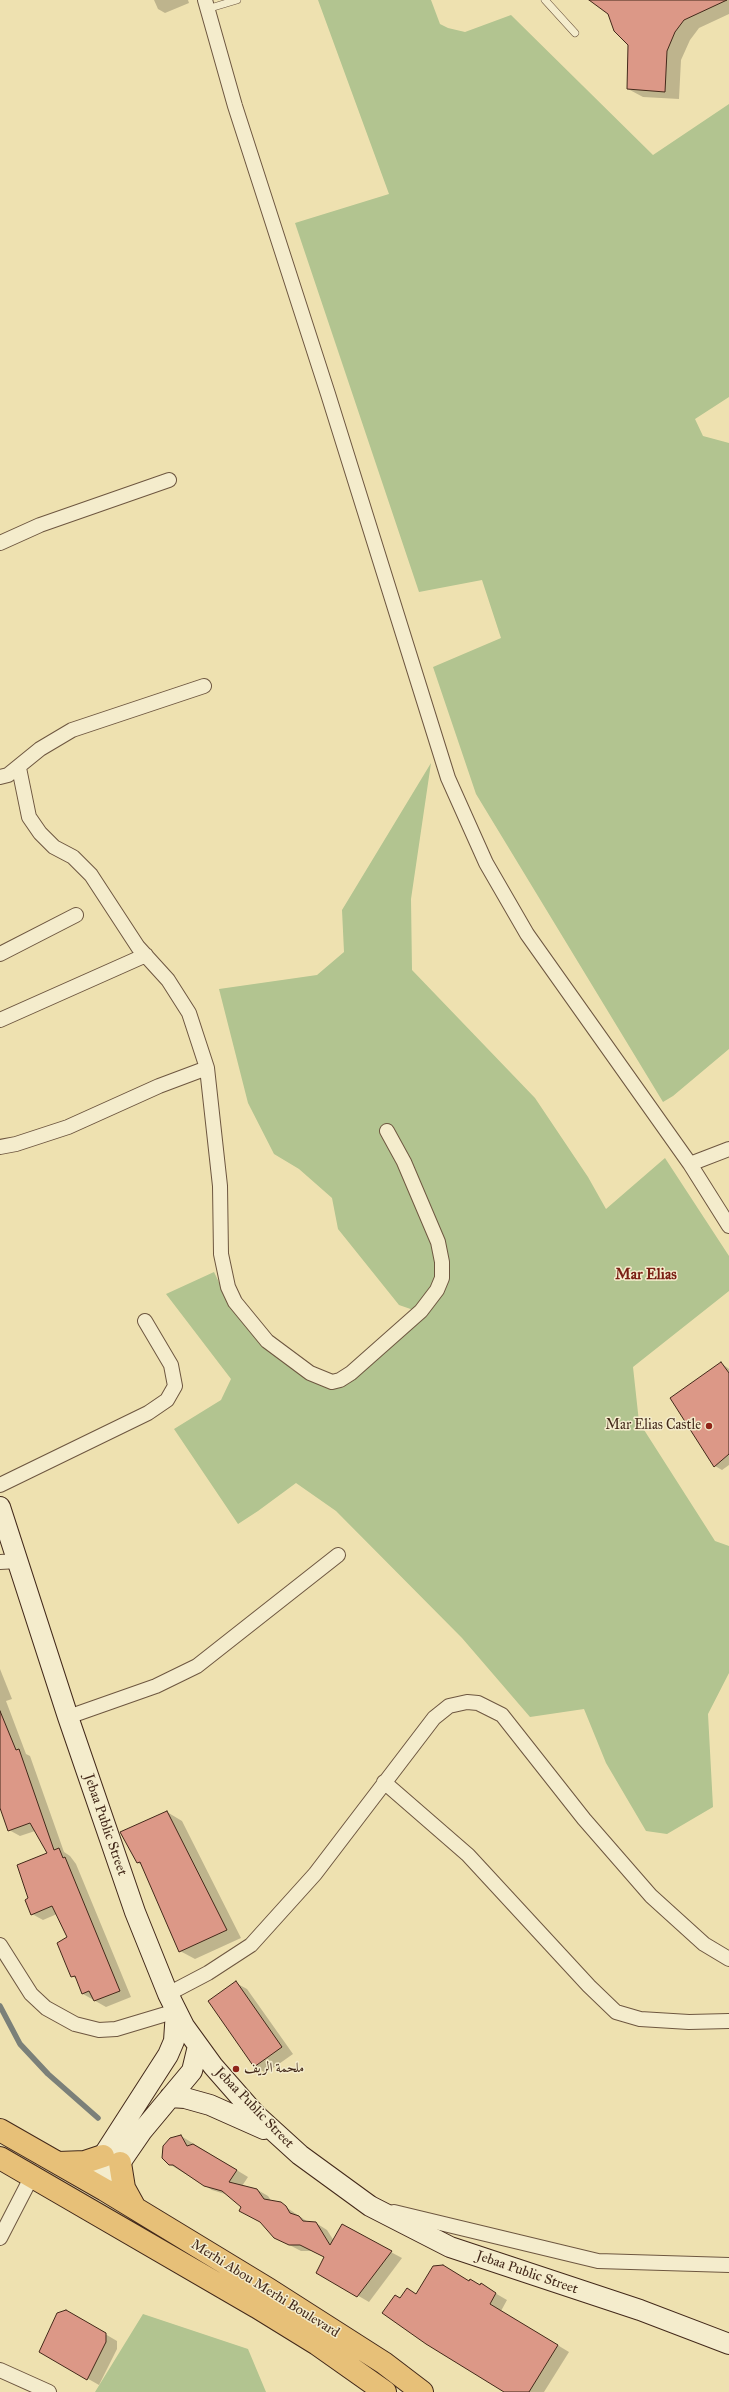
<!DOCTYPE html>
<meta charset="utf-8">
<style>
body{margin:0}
canvas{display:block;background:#eee1b0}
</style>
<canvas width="729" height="2392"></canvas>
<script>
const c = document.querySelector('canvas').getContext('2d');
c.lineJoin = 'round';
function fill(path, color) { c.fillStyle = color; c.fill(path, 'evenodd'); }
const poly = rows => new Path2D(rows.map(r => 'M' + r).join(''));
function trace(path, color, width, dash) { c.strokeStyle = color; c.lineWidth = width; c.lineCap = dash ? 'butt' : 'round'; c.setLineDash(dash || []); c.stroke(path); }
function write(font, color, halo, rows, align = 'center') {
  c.font = font + ' "IM FELL Great Primer",Amiri,serif'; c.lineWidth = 3; c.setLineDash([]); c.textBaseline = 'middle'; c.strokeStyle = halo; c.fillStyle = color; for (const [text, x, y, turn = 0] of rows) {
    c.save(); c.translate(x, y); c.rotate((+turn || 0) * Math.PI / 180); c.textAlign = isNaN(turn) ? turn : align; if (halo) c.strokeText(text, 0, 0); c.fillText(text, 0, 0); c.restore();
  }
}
const green = poly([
 [318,0,431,0,440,24,448,28,465,32,511,15,653,155,729,104,729,397,695,419,703,436,729,443,729,1049,673,1096,663,1102,476,794,433,667,501,638,482,580,419,592,295,223,389,194],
 [431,763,411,899,412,970,535,1098,588,1177,606,1209,665,1158,729,1256,729,1291,633,1367,639,1422,715,1541,729,1546,729,1673,708,1714,713,1807,667,1834,646,1831,606,1763,584,1709,530,1717,462,1638,336,1511,296,1483,258,1511,238,1524,174,1429,221,1400,231,1379,166,1294,214,1272,231,1307,269,1348,349,1382,425,1314,399,1305,338,1229,332,1198,299,1169,274,1154,248,1103,219,989,317,975,344,952,342,910],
 [143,2314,248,2349,266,2392,95,2392]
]);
const shadow = poly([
 [154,0,188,0,189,3,165,13,158,9],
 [591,0,729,0,729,14,699,28,690,40,681,60,679,99,643,97,628,89,629,44,609,13],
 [721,1363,729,1369,729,1465,722,1470,715,1466],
 [0,1669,12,1699,6,1701,26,1754,30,1756,64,1852,70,1856,76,1864,131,1997,106,2007,83,1994,77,1979,72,1976,69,1937,57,1914,43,1920,32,1914,29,1898,48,1854,35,1831,20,1836,9,1830,0,1804],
 [167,1812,182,1821,241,1938,195,1959,180,1951,142,1865,138,1863],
 [236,1983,247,1989,293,2054,266,2073,254,2066],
 [181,2136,248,2177,242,2186,256,2189,268,2196,272,2202,280,2203,308,2222,316,2223,327,2230,334,2241,342,2226,402,2258,369,2302,317,2272,325,2257,312,2251,301,2251,274,2237,261,2222,228,2195,212,2190,169,2164],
 [469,2282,480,2287,481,2285,507,2300,501,2311,569,2352,544,2392,506,2392,417,2295],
 [66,2311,117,2341,117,2349,99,2385,41,2352]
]);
const stream = poly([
 [0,2006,20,2044,48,2074,98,2118]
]);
const building = poly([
 [589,0,727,0,684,20,675,32,667,51,665,92,627,89,628,45,614,31,608,14,589,0],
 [721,1362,729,1373,729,1454,714,1467,670,1398,721,1362],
 [0,1711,16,1750,19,1749,54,1850,59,1848,63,1858,65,1857,120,1991,94,2001,89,1991,82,1994,75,1976,71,1977,66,1965,57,1943,67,1937,52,1906,31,1915,25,1900,28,1898,17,1865,47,1853,30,1823,8,1831,0,1808,0,1711],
 [167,1811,227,1930,179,1952,140,1862,137,1863,120,1832,167,1811],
 [236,1981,282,2047,254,2067,208,2001,236,1981],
 [181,2135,187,2146,193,2144,237,2170,229,2182,257,2189,264,2199,281,2202,286,2206,290,2213,299,2216,303,2221,316,2222,330,2245,342,2224,392,2251,357,2297,316,2273,324,2257,300,2245,289,2245,274,2238,260,2222,239,2211,241,2207,222,2191,204,2186,173,2165,169,2165,162,2158,163,2146,170,2138,181,2135],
 [443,2265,469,2281,470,2279,480,2285,481,2283,496,2293,490,2304,558,2345,529,2392,504,2392,426,2344,382,2313,395,2295,400,2298,407,2288,416,2294,433,2266,443,2265],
 [66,2310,106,2333,106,2342,87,2380,39,2352,57,2313,66,2310]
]);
const lane = poly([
 [545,0,575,33],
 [207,9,237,0]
]);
const street = poly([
 [205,0,235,106,328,394,448,778,486,863,527,934,690,1164,729,1226],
 [0,543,40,525,169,480],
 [19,768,29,817,40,833,54,847,73,857,91,875,138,947,168,980,189,1013,207,1068,220,1186,221,1254,228,1287,235,1302,267,1341,310,1373,332,1382,340,1380,351,1373,421,1311,437,1290,442,1278,442,1262,438,1242,404,1162,387,1131],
 [0,777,8,775,40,749,72,730,204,686],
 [0,954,76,915],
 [0,1020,146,955],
 [0,1147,16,1144,68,1127,159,1086,207,1068],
 [690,1164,729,1149],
 [0,1485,148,1413,167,1400,175,1386,171,1365,145,1321],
 [0,1562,18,1561],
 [68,1717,156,1686,197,1666,338,1555],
 [384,1782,468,1855,589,1986,616,2012,640,2019,689,2022,729,2021],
 [0,1945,31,1994,46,2008,75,2024,99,2030,116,2029,176,2011],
 [168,1994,208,1973,251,1945,315,1874,434,1718,449,1706,467,1702,478,1703,502,1715,584,1819,651,1896,704,1944,729,1959],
 [394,2212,598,2261,729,2265],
 [0,2238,32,2176],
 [0,2370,49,2392]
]);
const secondary = poly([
 [0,1507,68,1717,135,1912,168,1994,184,2026,213,2066,256,2115,300,2155,370,2206,450,2247,640,2310,729,2344],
 [170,2097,185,2098,210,2105,264,2129],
 [94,2170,168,2055,174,2041,176,2011],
 [105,2190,120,2163,142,2131,192,2071,198,2046]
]);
const primary = poly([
 [0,2130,105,2190,268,2289,384,2363,422,2392],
 [0,2158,257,2307,317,2344,385,2392],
 [58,2163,85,2162,103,2156],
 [120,2163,124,2188,135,2208]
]);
const markers = [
 [709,1426,4,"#8f2418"],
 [236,2069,4,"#8f2418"]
];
const poiNames = [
 ["Mar Elias Castle",701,1426],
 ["ملحمة الريف",244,2069,"left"]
];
const streetNames = [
 ["Jebaa Public Street",105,1825,71],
 ["Jebaa Public Street",254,2108,46],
 ["Jebaa Public Street",527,2273,19],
 ["Merhi Abou Merhi Boulevard",265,2289,32]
];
const neighbourhoodNames = [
 ["Mar Elias",646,1275]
];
fill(green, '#b2c490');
fill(shadow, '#0003');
trace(stream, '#7b8079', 5.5);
fill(building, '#dc9887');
trace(building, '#43291a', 1);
trace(lane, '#6e5740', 8);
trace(street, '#6e5740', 16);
trace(secondary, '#43291a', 22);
trace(primary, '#43291a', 24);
trace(lane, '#f4eccc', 7);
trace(street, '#f4eccc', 14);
trace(secondary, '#f4eccc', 20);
trace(primary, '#e7c078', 22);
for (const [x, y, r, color] of markers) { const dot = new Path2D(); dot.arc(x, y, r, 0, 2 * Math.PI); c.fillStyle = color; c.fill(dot); trace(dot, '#f4eccc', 1.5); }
write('14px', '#43291a', '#f4eccc', poiNames, 'right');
write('14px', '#43291a', '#f4eccc', streetNames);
write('bold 15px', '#7a1f14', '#f4eccc', neighbourhoodNames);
</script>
